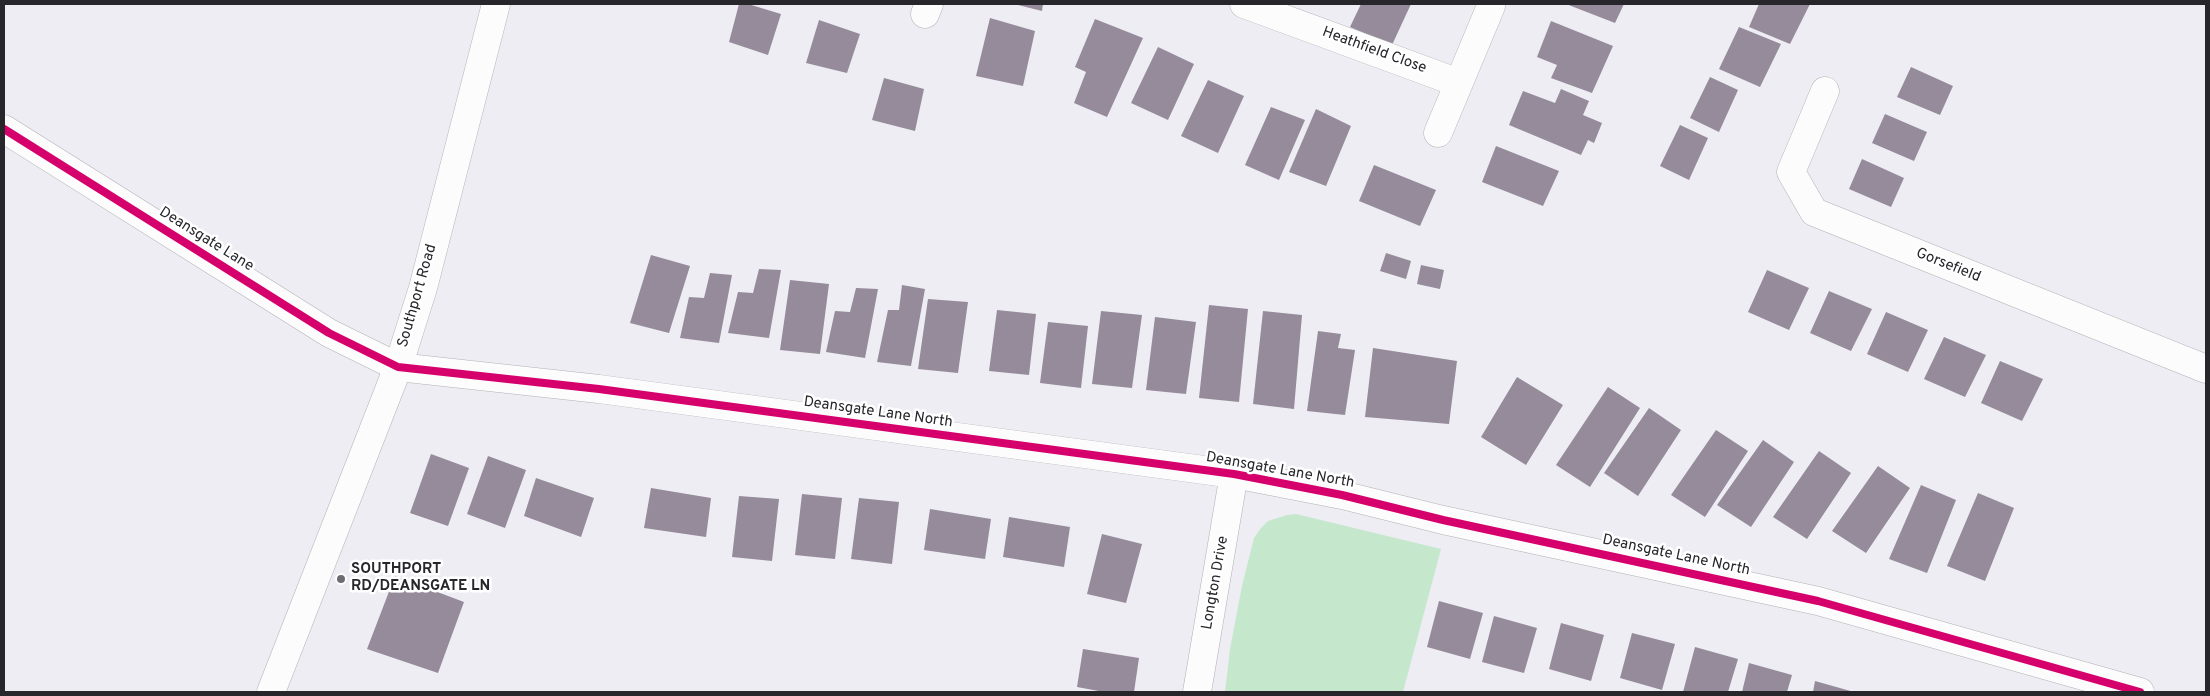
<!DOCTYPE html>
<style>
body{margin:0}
#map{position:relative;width:2210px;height:696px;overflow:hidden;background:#eeedf4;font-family:Overpass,sans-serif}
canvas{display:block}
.frame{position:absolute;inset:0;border:5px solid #27262b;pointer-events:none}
</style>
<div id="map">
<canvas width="2210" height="696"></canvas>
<div class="frame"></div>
</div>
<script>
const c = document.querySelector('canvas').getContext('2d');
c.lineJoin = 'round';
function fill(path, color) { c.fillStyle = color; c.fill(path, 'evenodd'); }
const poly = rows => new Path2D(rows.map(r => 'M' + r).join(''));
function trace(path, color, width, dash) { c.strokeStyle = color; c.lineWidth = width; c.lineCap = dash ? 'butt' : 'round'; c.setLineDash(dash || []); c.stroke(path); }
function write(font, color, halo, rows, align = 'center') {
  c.font = font + ' Overpass,sans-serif'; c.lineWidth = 5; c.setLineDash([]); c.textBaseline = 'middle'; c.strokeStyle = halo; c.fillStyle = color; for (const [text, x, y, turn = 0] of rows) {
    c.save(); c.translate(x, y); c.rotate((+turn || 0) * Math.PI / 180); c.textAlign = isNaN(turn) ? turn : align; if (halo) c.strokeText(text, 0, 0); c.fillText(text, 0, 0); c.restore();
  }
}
const green = poly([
 [1296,514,1441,549,1403,692,1225,692,1230,649,1242,586,1254,538,1261,528,1268,521,1287,515]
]);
const building = poly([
 [739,4,748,4,781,14,768,55,729,42],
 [1014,4,1043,4,1042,11],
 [1361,4,1411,4,1392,45,1350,27],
 [1566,4,1624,4,1615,23],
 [1759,4,1810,4,1790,44,1749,27],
 [990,18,1035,31,1023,86,976,76],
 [1095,19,1143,38,1107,117,1074,103,1086,72,1075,67],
 [819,20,860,34,847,73,806,63],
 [1551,21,1613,46,1592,93,1551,78,1557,65,1537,57],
 [1739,27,1781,44,1760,87,1719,69],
 [1158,47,1194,64,1168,120,1131,103],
 [1911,67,1953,86,1940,115,1897,97],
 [1710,77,1738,90,1719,132,1690,118],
 [884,78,924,89,915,131,872,120],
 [1208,80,1244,96,1218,153,1181,136],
 [1561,89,1589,101,1583,115,1602,123,1594,143,1588,140,1581,155,1509,125,1523,91,1555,103],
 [1271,107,1305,120,1279,180,1245,165],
 [1316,109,1351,126,1326,186,1289,172],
 [1885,114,1927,132,1914,161,1872,143],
 [1680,125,1708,138,1689,180,1660,166],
 [1496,146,1559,171,1543,206,1482,182],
 [1862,159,1904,178,1891,207,1849,189],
 [1374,165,1436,190,1420,226,1359,201],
 [1386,253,1411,261,1406,279,1380,271],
 [651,255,690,266,669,333,630,323],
 [1421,265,1444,270,1440,289,1417,284],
 [759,269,781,270,769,338,728,333,738,292,753,293],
 [1767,270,1809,288,1789,330,1748,312],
 [710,273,732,275,719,343,680,338,689,297,704,298],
 [790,280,829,284,820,354,780,350],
 [902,285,925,289,911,366,877,362,888,310,899,310],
 [856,288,878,289,865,358,826,352,835,311,850,312],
 [1829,291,1872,309,1851,351,1810,333],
 [928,299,968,302,958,373,918,369],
 [1209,305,1248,309,1239,402,1199,398],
 [997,310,1036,314,1029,375,989,371],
 [1101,311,1142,315,1132,388,1092,384],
 [1263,311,1302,315,1294,409,1253,404],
 [1886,312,1928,330,1908,372,1867,354],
 [1155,317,1196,322,1186,394,1146,390],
 [1048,322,1088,326,1081,388,1040,383],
 [1318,331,1341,334,1338,348,1355,350,1345,415,1307,411],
 [1944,337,1986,355,1965,397,1924,379],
 [1373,348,1457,361,1449,424,1365,417],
 [2000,361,2043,379,2022,421,1981,403],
 [1517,377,1563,405,1526,465,1481,437],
 [1608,387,1640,408,1590,487,1556,465],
 [1649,408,1681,430,1638,496,1604,473],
 [1716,430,1748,451,1705,517,1671,495],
 [1763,440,1794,462,1751,527,1717,505],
 [1819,451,1851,473,1807,539,1773,517],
 [431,454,469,468,448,526,410,513],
 [488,456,526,470,505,528,467,514],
 [1878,466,1910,488,1866,553,1832,531],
 [536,478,594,498,581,537,524,516],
 [1921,485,1956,500,1927,573,1889,559],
 [651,488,711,498,706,537,644,528],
 [1978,493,2014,508,1985,581,1947,566],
 [802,494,842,498,835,559,795,555],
 [739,496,779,499,772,561,732,557],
 [859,498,899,502,892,564,851,559],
 [930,509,991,519,985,559,924,550],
 [1009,517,1070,527,1064,567,1003,557],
 [1102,534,1142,544,1126,603,1087,594],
 [395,576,464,602,438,673,367,649],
 [1439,601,1483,613,1470,659,1427,647],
 [1494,616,1537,628,1524,673,1482,662],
 [1561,623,1604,635,1591,681,1549,669],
 [1632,633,1675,644,1662,690,1620,678],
 [1695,647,1738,659,1728,692,1683,692],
 [1083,649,1139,658,1134,692,1104,692,1077,687],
 [1749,663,1792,675,1787,692,1742,692],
 [1815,681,1854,692,1813,692]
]);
const minor = poly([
 [1244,4,1459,83],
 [925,14,929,4],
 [1825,91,1791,172,1814,212,2206,369],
 [4,129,329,333,398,367,599,389,1234,474,1342,495,1443,520,1818,601,2140,692],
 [1438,133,1491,6],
 [1197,692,1234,474]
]);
const major = poly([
 [271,692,398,367,423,288,496,4]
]);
const cycleway = poly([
 [4,129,329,333,398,367,599,389,1234,474,1342,495,1443,520,1818,601,2140,692]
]);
const markers = [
 [341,579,5,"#6d6c71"]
];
const streetNames = [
 ["Heathfield Close",1374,51,20],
 ["Deansgate Lane",206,240,32],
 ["Gorsefield",1948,266,22],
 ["Southport Road",418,296,-74],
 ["Deansgate Lane North",878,413,8],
 ["Deansgate Lane North",1280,471,10],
 ["Deansgate Lane North",1676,556,12],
 ["Longton Drive",1216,583,-80]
];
const poiNames = [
 ["SOUTHPORT",351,570],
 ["RD/DEANSGATE LN",351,587]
];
fill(green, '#c5e7cc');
fill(building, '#958b9a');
trace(minor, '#b2b1b6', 29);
trace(major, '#b2b1b6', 29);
trace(minor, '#fcfcfd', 28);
trace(major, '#fcfcfd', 28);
trace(cycleway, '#d6006c', 8);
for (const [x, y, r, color] of markers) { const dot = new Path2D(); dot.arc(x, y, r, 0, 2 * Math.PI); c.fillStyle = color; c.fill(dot); trace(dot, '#fff', 2); }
write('15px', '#27262b', '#fff', streetNames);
write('bold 15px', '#27262b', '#fff', poiNames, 'left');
</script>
